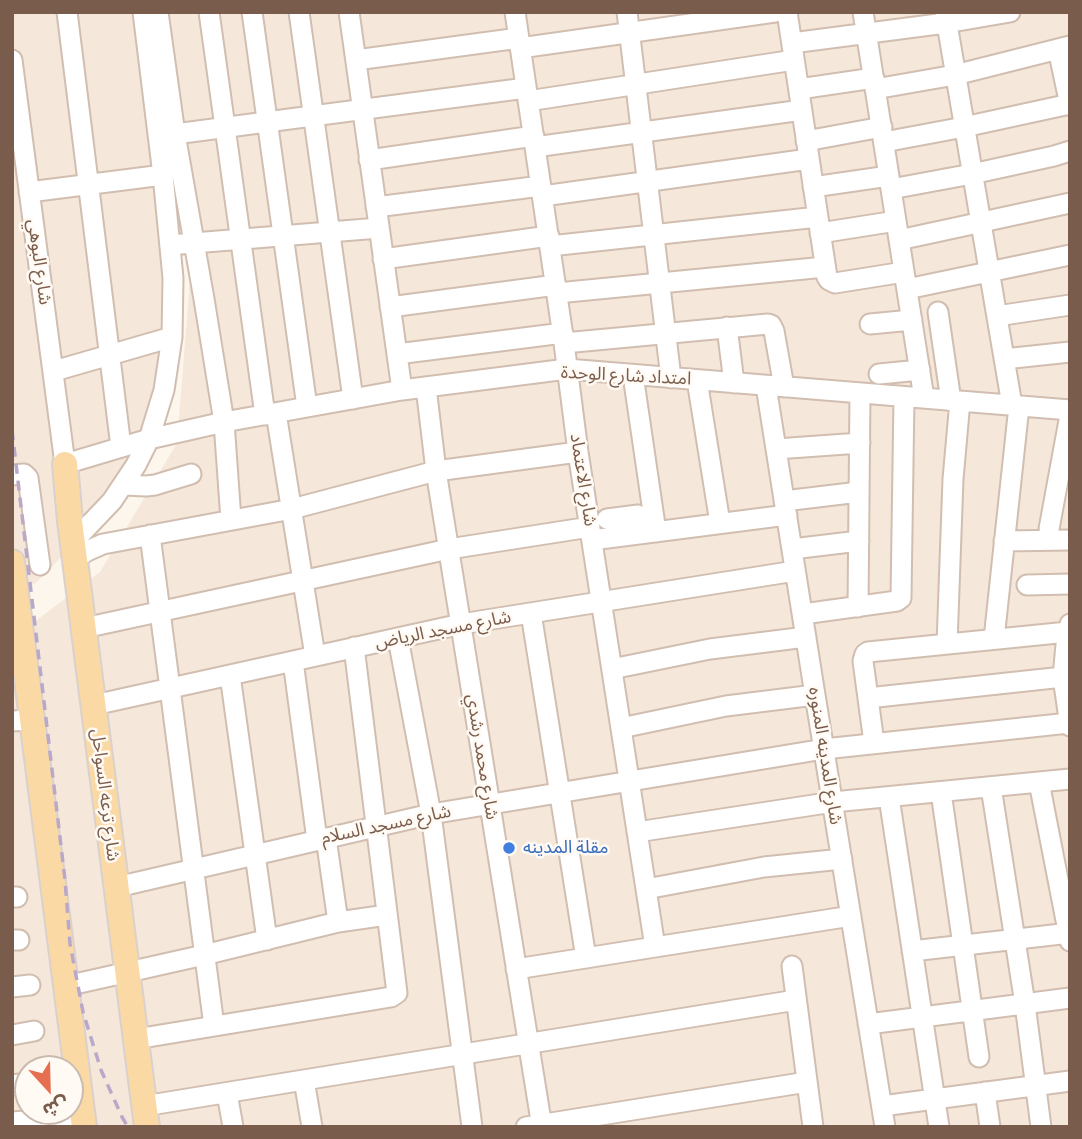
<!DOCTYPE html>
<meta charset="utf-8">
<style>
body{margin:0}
#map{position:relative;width:1082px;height:1139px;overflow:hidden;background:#fdf6ec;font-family:"PT Sans Narrow","Noto Sans Arabic",sans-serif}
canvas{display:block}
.frame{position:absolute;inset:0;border:14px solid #7a5c4d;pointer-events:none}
.north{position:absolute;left:14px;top:1055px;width:70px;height:70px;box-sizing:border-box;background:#fffaf3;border:2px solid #cabbb1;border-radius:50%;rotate:158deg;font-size:19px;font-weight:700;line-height:28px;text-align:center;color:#7a5c4d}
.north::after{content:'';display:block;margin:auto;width:24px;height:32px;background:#e76f51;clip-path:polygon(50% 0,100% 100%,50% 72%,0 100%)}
</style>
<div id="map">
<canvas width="1082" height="1139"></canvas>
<div class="frame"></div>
<div class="north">ش</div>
</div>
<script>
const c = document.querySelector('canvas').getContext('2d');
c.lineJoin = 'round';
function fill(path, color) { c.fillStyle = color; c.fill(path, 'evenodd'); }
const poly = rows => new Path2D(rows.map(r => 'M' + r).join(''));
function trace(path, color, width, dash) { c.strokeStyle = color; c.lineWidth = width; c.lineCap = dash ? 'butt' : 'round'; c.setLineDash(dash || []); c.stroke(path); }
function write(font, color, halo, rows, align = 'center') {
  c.font = font + ' "PT Sans Narrow","Noto Sans Arabic",sans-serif'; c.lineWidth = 5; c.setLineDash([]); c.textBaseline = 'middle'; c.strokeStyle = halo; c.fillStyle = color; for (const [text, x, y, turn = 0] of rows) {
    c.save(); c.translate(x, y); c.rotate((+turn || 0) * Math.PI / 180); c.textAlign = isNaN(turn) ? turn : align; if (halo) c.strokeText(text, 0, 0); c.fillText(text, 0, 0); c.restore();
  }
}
const residential = poly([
 [12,12,136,12,164,235,164,368,148,430,82,536,39,580,12,602],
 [163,12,1070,12,1070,1127,12,1127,12,639,100,572,177,443,191,267],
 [28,1069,70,1069,70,1111,28,1111]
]);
const minor = poly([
 [67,12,121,447],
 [158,12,175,134,204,299,224,422,231,520],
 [209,12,265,415],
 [252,12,307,407],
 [299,12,353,399],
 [349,12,402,390],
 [515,12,564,343,578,452,655,947],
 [627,12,671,378],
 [787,12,827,277,829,280,835,283,904,272],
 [863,12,924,398],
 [945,12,1012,405],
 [792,43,946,23,1010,12],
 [520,48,775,12],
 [1058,49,1070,105],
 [12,60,65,464,149,439,224,422,402,390,567,369,1070,410],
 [356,60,519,38],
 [799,89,874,78],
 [875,89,955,75,1070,46],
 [528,101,794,60],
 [175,134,526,88],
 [806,141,882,127],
 [884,142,964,127,1070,104],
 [535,147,802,110],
 [369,160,534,136],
 [813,187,889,176],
 [891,189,972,174,1054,156,1070,151],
 [29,192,163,175],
 [543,196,809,159],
 [376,207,541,186],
 [820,233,896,221],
 [899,240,1070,203],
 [181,244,379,228],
 [550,246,818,217],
 [383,259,549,236],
 [907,289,1070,255],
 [557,293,825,267],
 [390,307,556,285],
 [938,312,951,401],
 [997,316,1070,305],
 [870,324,912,320],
 [727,327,734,383],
 [564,343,768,324,771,325,774,331,784,387],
 [397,354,563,333],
 [1004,359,1070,352],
 [54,371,172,337],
 [879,374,920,370],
 [633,375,656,532],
 [697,380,720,523],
 [766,386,815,695,885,1127],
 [426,387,436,471,542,1127],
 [276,413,315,656],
 [776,449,860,443],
 [12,475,24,474,28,478,40,565],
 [124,485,146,486,155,485,191,474],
 [784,501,859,492],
 [607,519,638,515,642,533],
 [1049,529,1070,415],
 [150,535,214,1026],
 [592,540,787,515],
 [1004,541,1070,540],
 [73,542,112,501,136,465,149,439,164,390,172,337,173,278,163,175,143,12],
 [792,549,859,541],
 [75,559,87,551,103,544,292,509,436,471,578,452],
 [1027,585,1070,584],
 [858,607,860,393],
 [531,613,586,958],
 [803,614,897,601,901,598,904,397],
 [1070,624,1066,645,1063,677,1070,726],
 [84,628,449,549,590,527],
 [398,638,431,814,472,1127],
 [994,639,1019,406],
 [947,644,953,479,960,401],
 [293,661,317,840],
 [612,669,710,649,806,637],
 [230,675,267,940],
 [868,698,1063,677],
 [94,705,461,624,795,571],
 [12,721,31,720],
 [621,728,726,706,815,695],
 [874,743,863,661,865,654,868,652,1068,632],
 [1039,782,1070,941],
 [991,787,1025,1004,1041,1127],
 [941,792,979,1057],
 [889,797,939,1127],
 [637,832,833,802,1070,779],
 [326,838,338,922],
 [117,887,431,814,824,749,1069,723],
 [646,889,764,867,842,859],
 [12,897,17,897],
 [12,940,19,940],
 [912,951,1070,933],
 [792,966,813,1127],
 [516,969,851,916],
 [66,986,204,955,338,922,387,915],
 [12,987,30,985],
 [868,1024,1070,998],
 [12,1035,34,1031],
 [136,1039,391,997,397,993,354,647],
 [304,1080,312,1127],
 [12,1085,28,1083],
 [985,1092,990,1127],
 [227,1093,233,1127],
 [144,1106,796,1000],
 [882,1106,1070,1081],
 [12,1122,83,1117],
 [526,1127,807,1082]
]);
const major = poly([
 [65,464,70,521,147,1127],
 [12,562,84,1127]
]);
const rail = poly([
 [12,430,65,880,70,944,83,1012,101,1070,122,1117,128,1127]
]);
const markers = [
 [509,848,7,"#3f7fe0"]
];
const streetNames = [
 ["شارع البوهي",39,262,82],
 ["امتداد شارع الوحدة",626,376,3],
 ["شارع الاعتماد",583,480,81],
 ["شارع مسجد الرياض",443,630,-11],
 ["شارع المدينه المنوره",825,756,81],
 ["شارع محمد رشدي",482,757,81],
 ["شارع ترعه السواحل",105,795,83],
 ["شارع مسجد السلام",386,825,-12]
];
const shopNames = [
 ["مقلة المدينه",523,848]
];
fill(residential, '#f5e8da');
trace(minor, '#d1beb0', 23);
trace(major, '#dad1cd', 28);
trace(minor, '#fff', 19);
trace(major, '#fbd9a5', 24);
trace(rail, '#b9a8c9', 3.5, [10, 7]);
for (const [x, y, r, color] of markers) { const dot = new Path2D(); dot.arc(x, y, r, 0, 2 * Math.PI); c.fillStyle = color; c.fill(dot); trace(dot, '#fffaf3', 2.5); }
write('18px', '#7a5c4d', '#fffaf3', streetNames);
write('18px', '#366cbe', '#fffaf3', shopNames, 'left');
</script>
